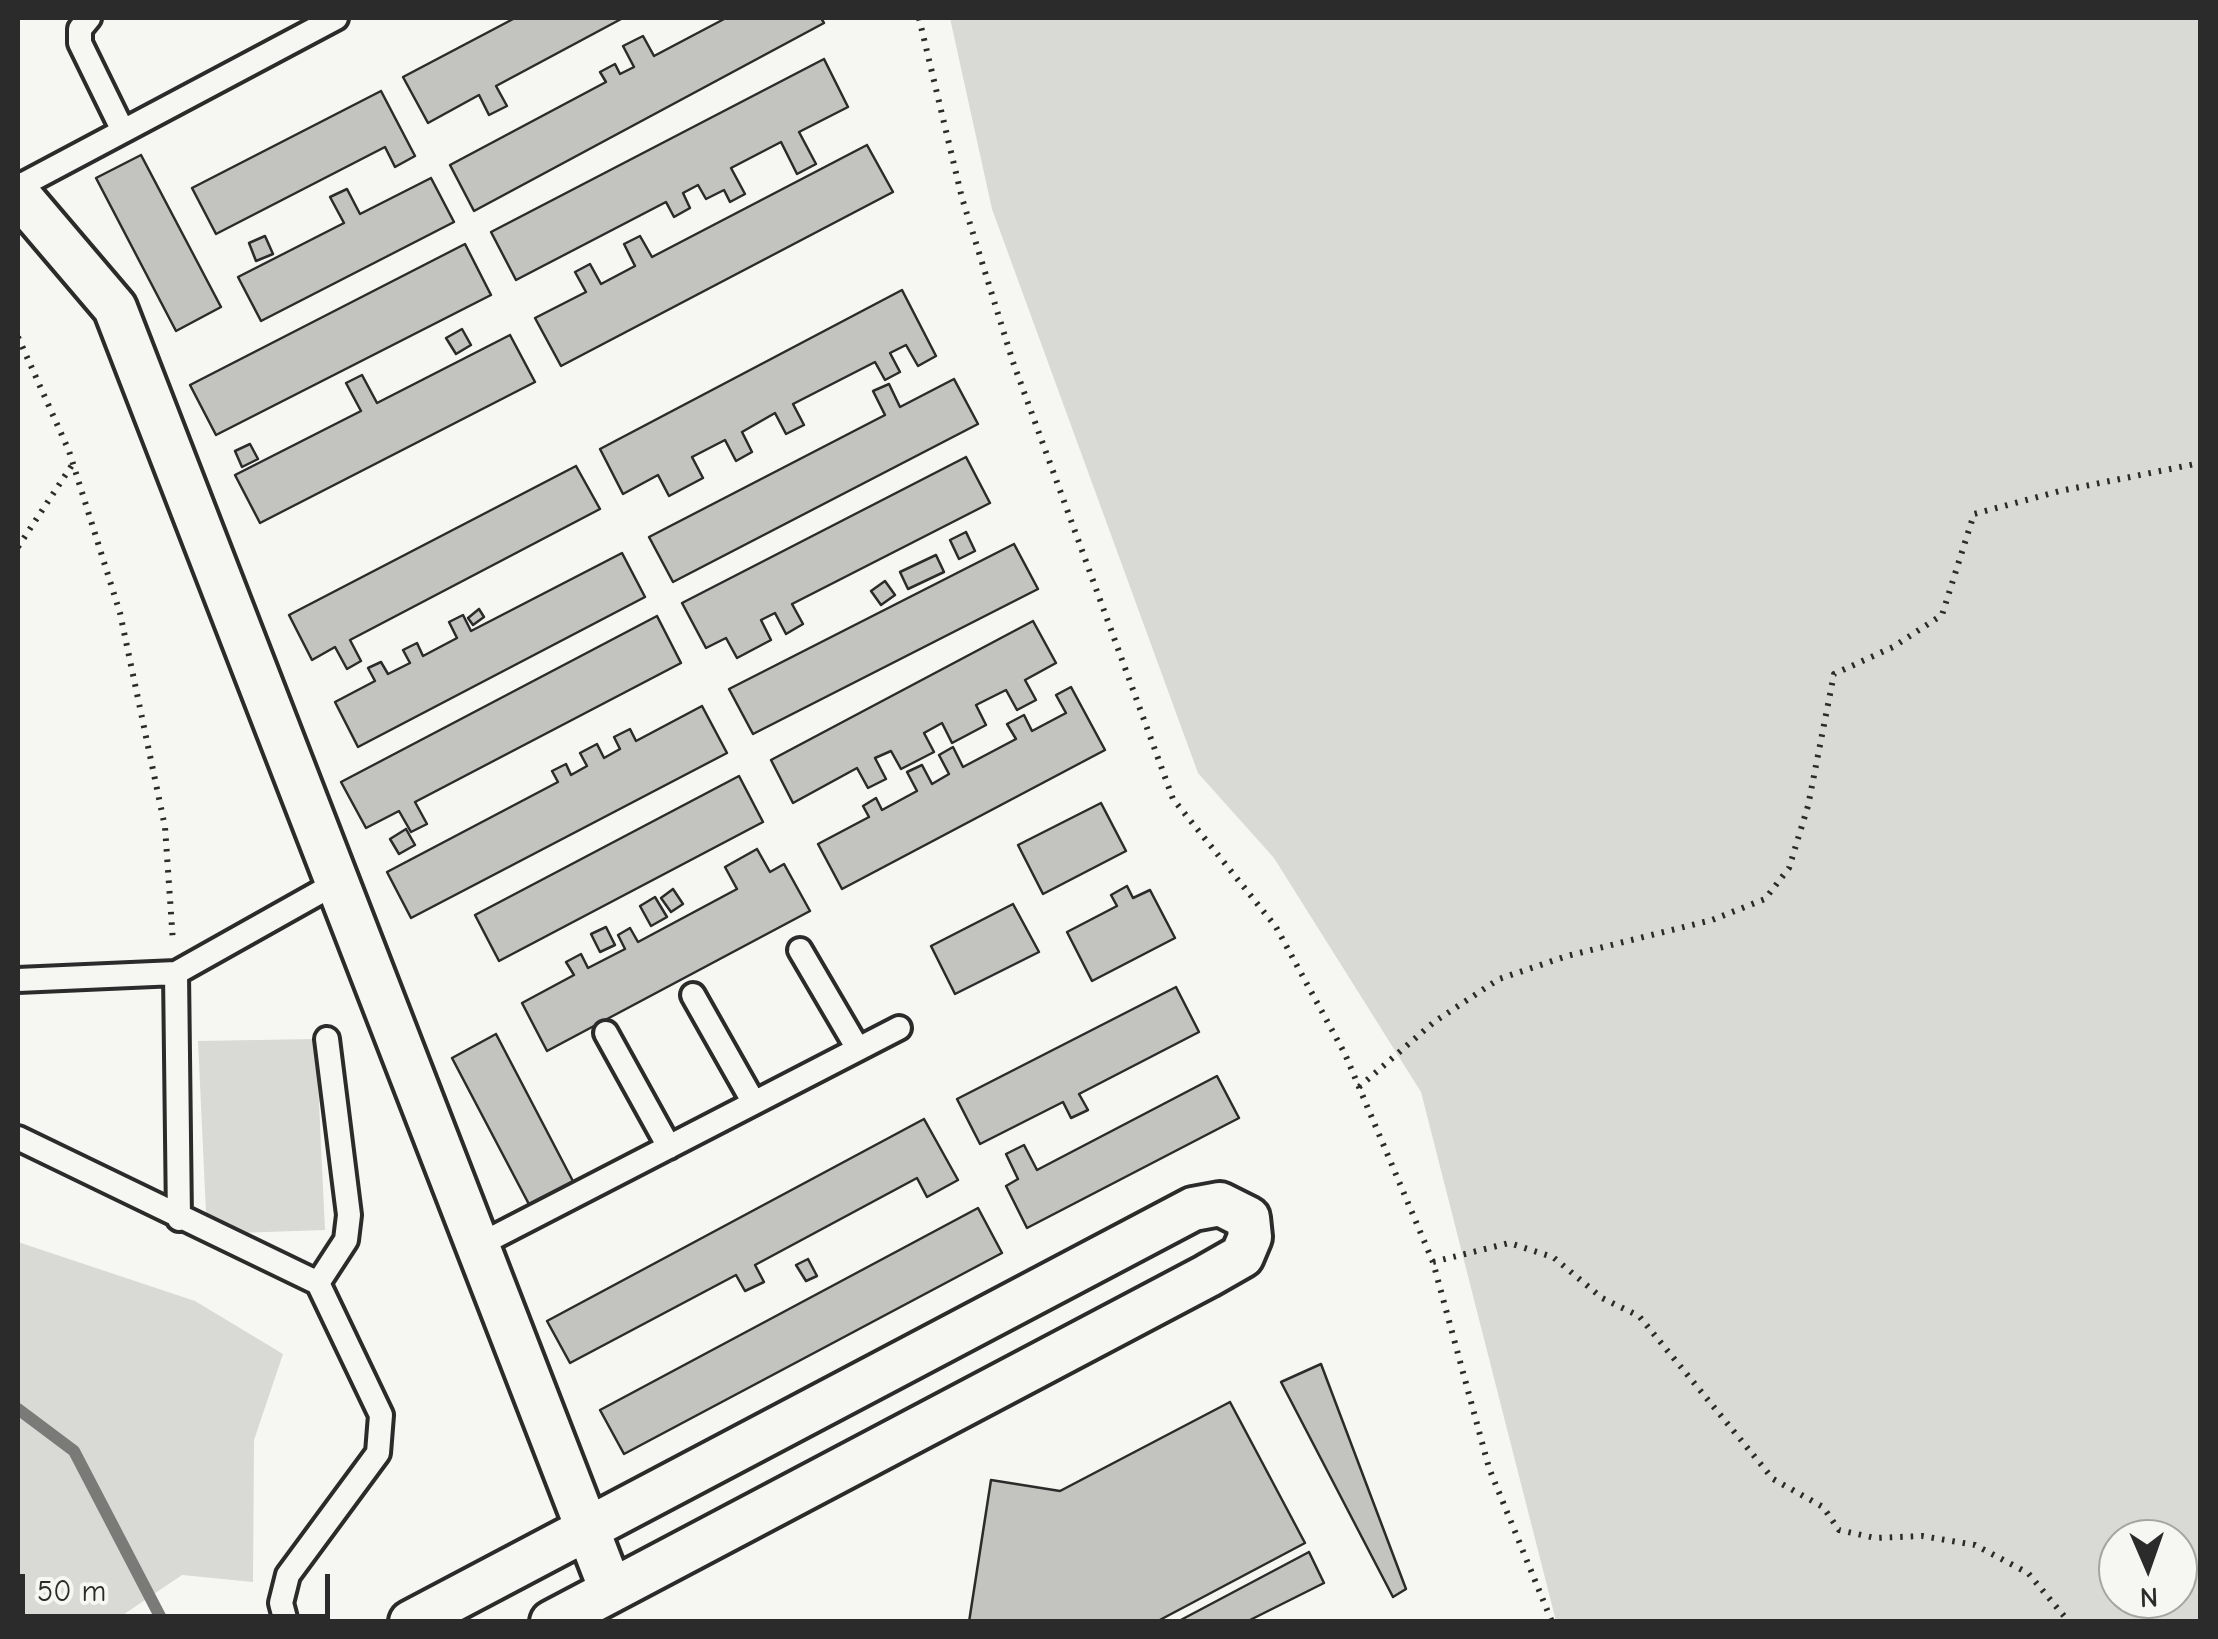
<!DOCTYPE html>
<style>
body{margin:0}
#map{position:relative;width:2218px;height:1639px;overflow:hidden;background:#f6f6f2;font-family:"Comic Neue",sans-serif}
canvas{display:block}
.frame{position:absolute;inset:0;border:20px solid #2b2b2b;pointer-events:none}
.north{position:absolute;left:2098px;top:1519px;width:100px;height:100px;box-sizing:border-box;background:#f6f6f2;border:2px solid #a5a5a2;border-radius:50%;rotate:178deg;font-size:28px;font-weight:700;line-height:40px;text-align:center;color:#2b2b2b}
.north::after{content:'';display:block;margin:auto;width:35px;height:45px;background:#2b2b2b;clip-path:polygon(50% 0,100% 100%,50% 72%,0 100%)}
.scale{position:absolute;left:20px;top:1574px;width:310px;height:45px;box-sizing:border-box;border:5px solid #2b2b2b;border-top:0;padding-left:12px;font-size:30px;line-height:35px;white-space:nowrap;color:#2b2b2b;-webkit-text-stroke:8px #f6f6f2;paint-order:stroke}
</style>
<div id="map">
<canvas width="2218" height="1639"></canvas>
<div class="frame"></div>
<div class="north">N</div>
<div class="scale">50 m</div>
</div>
<script>
const c = document.querySelector('canvas').getContext('2d');
c.lineJoin = 'round';
function fill(path, color) { c.fillStyle = color; c.fill(path, 'evenodd'); }
const poly = rows => new Path2D(rows.map(r => 'M' + r).join(''));
function trace(path, color, width, dash) { c.strokeStyle = color; c.lineWidth = width; c.lineCap = dash ? 'butt' : 'round'; c.setLineDash(dash || []); c.stroke(path); }
const green = poly([
 [950,18,2200,18,2200,1621,1556,1621,1421,1092,1274,858,1198,773,992,209],
 [2118,1539,2178,1539,2178,1599,2118,1599],
 [316,1039,325,1230,207,1234,198,1041],
 [18,1242,195,1301,283,1354,254,1440,253,1582,182,1575,114,1621,24,1621,18,1616]
]);
const stream = poly([
 [18,1409,74,1451,163,1622]
]);
const building = poly([
 [515,18,623,18,496,86,507,106,489,115,479,95,428,123,403,77,515,18],
 [726,18,821,18,824,23,474,211,450,165,606,82,600,72,615,64,620,74,634,67,623,46,643,36,654,56,726,18],
 [824,59,848,107,799,132,816,164,797,174,781,142,731,168,745,194,730,202,724,190,706,199,698,185,683,193,690,208,674,217,666,202,516,280,491,232,824,59],
 [381,91,415,156,395,167,385,147,216,234,192,188,381,91],
 [867,145,893,192,561,366,535,318,586,292,575,272,590,264,601,284,635,266,624,244,640,236,652,257,867,145],
 [141,155,221,307,176,331,96,178,141,155],
 [431,178,454,222,261,321,238,277,344,223,330,197,347,189,360,214,431,178],
 [265,236,273,254,256,261,249,243,265,236],
 [465,244,491,295,216,435,190,385,465,244],
 [902,290,936,356,918,366,906,345,890,353,900,372,885,380,875,362,793,404,804,425,786,434,775,413,742,432,752,452,736,461,725,440,692,457,703,478,669,496,658,475,623,494,600,449,902,290],
 [462,329,471,345,456,354,446,338,462,329],
 [510,335,535,382,260,523,235,475,361,411,346,383,362,375,377,403,510,335],
 [954,379,978,424,673,582,649,537,885,415,873,391,889,384,900,407,954,379],
 [250,444,258,459,242,467,235,451,250,444],
 [966,457,990,503,792,604,803,624,786,634,775,613,761,620,771,640,737,658,726,638,706,648,682,603,966,457],
 [576,466,600,509,350,640,361,661,347,669,335,647,312,660,289,615,576,466],
 [966,532,975,551,959,559,950,540,966,532],
 [1014,544,1038,589,753,734,729,689,1014,544],
 [622,553,645,597,358,747,335,702,375,681,368,668,381,662,388,674,410,663,403,650,417,643,423,656,457,638,449,622,463,615,471,631,622,553],
 [936,555,944,572,908,589,900,572,936,555],
 [885,581,895,595,881,605,871,591,885,581],
 [479,609,484,617,473,625,468,618,479,609],
 [657,616,681,663,415,802,427,824,411,832,399,811,366,828,341,782,657,616],
 [1033,621,1056,663,1025,680,1036,700,1017,710,1006,690,976,705,986,725,952,743,942,723,924,733,934,752,901,769,891,751,875,758,886,779,868,788,857,768,793,803,771,760,1033,621],
 [1071,687,1105,750,842,889,818,844,869,817,863,806,876,798,882,810,917,791,907,772,922,765,932,784,949,774,939,755,953,747,963,767,1016,739,1007,724,1024,715,1032,731,1066,713,1056,695,1071,687],
 [702,706,727,753,411,918,387,872,558,782,552,771,566,764,571,775,587,766,580,753,597,744,604,758,620,749,614,737,630,729,636,741,702,706],
 [739,776,763,822,499,961,475,915,739,776],
 [1101,803,1126,851,1043,894,1018,845,1101,803],
 [406,829,415,845,399,854,390,839,406,829],
 [757,849,770,872,784,864,810,911,547,1051,522,1003,574,975,566,962,581,954,588,968,625,949,618,935,630,928,638,942,737,889,725,867,757,849],
 [1127,886,1133,898,1150,890,1175,938,1092,981,1067,932,1117,906,1111,895,1127,886],
 [673,889,683,904,671,912,661,898,673,889],
 [655,897,667,917,651,926,640,906,655,897],
 [1013,904,1039,952,955,994,931,946,1013,904],
 [606,927,615,945,600,952,591,934,606,927],
 [1176,987,1199,1032,1079,1094,1088,1110,1071,1118,1063,1102,980,1144,957,1099,1176,987],
 [496,1034,576,1187,532,1210,452,1058,496,1034],
 [1217,1076,1239,1118,1027,1228,1006,1186,1018,1179,1006,1154,1024,1145,1037,1170,1217,1076],
 [924,1119,958,1180,927,1197,917,1178,755,1265,764,1282,745,1291,736,1275,570,1363,547,1321,924,1119],
 [978,1208,1002,1253,624,1454,600,1410,978,1208],
 [808,1259,817,1276,806,1281,796,1265,808,1259],
 [1321,1364,1406,1589,1393,1597,1281,1382,1321,1364],
 [1230,1402,1305,1543,1156,1622,969,1622,991,1480,1060,1491,1230,1402],
 [1309,1552,1324,1583,1246,1622,1177,1622,1309,1552]
]);
const path = poly([
 [919,18,962,198,1013,362,1173,799,1276,927,1345,1054,1433,1262,1489,1468,1552,1622],
 [18,337,69,451,120,613,165,827,173,942],
 [18,547,72,465],
 [1359,1087,1434,1022,1499,979,1567,956,1712,920,1765,899,1789,868,1808,806,1834,674,1893,647,1942,615,1974,514,2060,491,2200,463],
 [1433,1262,1509,1243,1553,1257,1602,1298,1639,1316,1773,1479,1823,1507,1839,1530,1875,1538,1922,1536,1975,1545,2028,1573,2069,1622]
]);
const service = poly([
 [89,18,80,29,80,43,123,131],
 [18,187,336,18],
 [800,950,858,1049],
 [176,973,179,1219],
 [18,980,176,973,338,882],
 [693,995,754,1103],
 [606,1033,669,1147],
 [18,1138,318,1283,381,1415,378,1453,288,1575,281,1603,286,1622],
 [479,1245,899,1028],
 [318,1283,346,1240,349,1215,327,1039]
]);
const minor = poly([
 [18,194,115,308,611,1590],
 [411,1622,1193,1209,1220,1204,1248,1218,1250,1237,1242,1256,1207,1276,552,1622]
]);
fill(green, '#d9d9d5');
trace(stream, '#7a7a78', 12);
fill(building, '#c3c3c0');
trace(building, '#2b2b2b', 2.5);
trace(service, '#2b2b2b', 30);
trace(minor, '#2b2b2b', 50);
trace(path, '#2b2b2b', 6, [2.5, 8]);
trace(service, '#f6f6f2', 22);
trace(minor, '#f6f6f2', 42);
</script>
